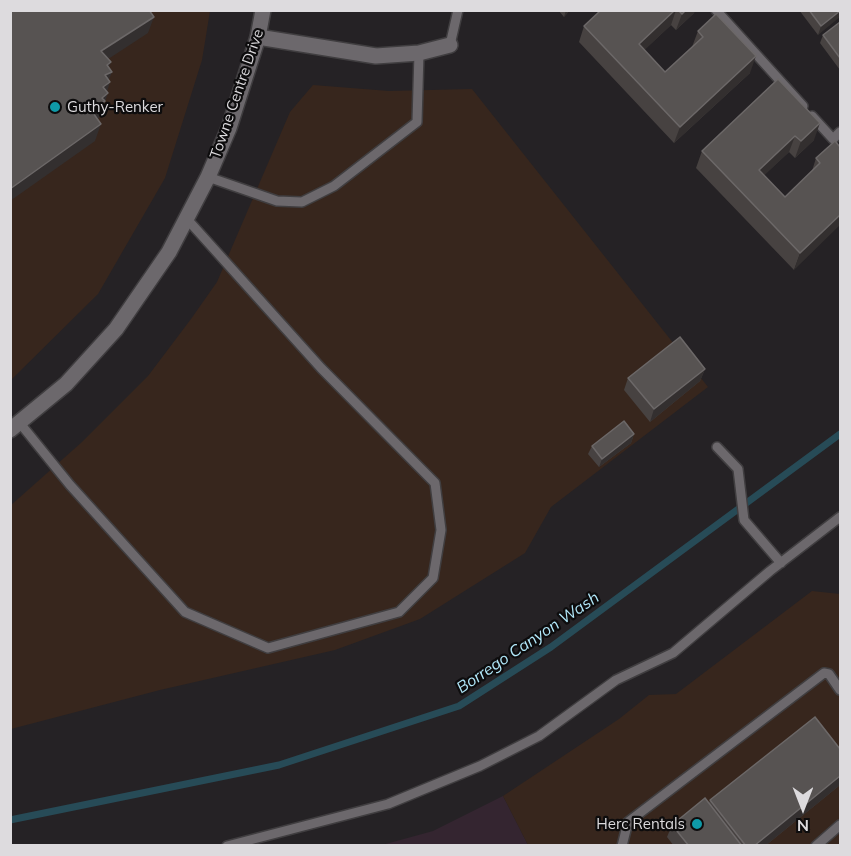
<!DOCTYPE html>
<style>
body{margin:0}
#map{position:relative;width:851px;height:856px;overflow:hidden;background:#252225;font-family:Mulish,sans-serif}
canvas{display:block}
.frame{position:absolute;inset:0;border:12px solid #dddbde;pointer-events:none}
.north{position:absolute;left:773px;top:778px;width:60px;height:60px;-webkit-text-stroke:4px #0d0c0d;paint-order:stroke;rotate:180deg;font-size:16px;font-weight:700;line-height:24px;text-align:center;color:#dddbde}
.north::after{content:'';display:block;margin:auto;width:21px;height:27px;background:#dddbde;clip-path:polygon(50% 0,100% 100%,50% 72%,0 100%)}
</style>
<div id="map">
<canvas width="851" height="856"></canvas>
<div class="frame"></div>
<div class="north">N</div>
</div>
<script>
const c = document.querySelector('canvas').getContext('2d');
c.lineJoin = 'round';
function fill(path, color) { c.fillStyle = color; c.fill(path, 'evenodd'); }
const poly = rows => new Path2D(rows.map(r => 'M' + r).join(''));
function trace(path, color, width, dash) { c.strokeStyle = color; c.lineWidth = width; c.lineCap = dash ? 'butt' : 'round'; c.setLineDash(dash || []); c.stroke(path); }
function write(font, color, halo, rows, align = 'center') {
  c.font = font + ' Mulish,sans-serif'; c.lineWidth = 4.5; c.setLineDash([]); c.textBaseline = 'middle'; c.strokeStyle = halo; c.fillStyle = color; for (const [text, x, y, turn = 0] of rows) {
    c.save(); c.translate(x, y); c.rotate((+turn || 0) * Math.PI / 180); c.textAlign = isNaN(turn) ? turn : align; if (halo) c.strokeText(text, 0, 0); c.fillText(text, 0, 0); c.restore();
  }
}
const commercial = poly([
 [503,796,528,845,382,845,433,831]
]);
const industrial = poly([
 [11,11,210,11,202,60,165,178,98,294,11,380],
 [313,85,389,91,472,89,708,387,551,507,525,553,420,619,335,650,160,690,11,729,10,506,82,442,148,376,191,319,217,282,290,112],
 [812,591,840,594,840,845,528,845,503,796,619,719,649,695,676,694]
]);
const stream = poly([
 [10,820,279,765,459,706,551,647,840,434]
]);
const lane = poly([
 [716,10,803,106],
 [450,45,458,10],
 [812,116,833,139,840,132],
 [208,177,277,201,302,202,334,186,417,122,419,53],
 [19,422,70,485,185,612,268,648,399,612,433,578,441,530,435,483,321,368,187,219],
 [717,447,738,469,744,520,781,563],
 [227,846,388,804,480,766,539,736,616,680,673,653,770,571,840,517],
 [622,846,628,822,824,673,829,674,840,690],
 [816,846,840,825]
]);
const street = poly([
 [258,37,376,56,419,53,450,45]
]);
const secondary = poly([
 [10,430,66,384,116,329,169,252,208,177,229,128,258,37,263,10]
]);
const wall = poly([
 [558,10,570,10,564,17],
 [601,10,695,10,694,13,676,30,671,25,644,50,665,72,692,47,698,31,750,73,674,143,579,42,584,26],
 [799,10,840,10,818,35],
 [840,22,840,70,820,43,823,35],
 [778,79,814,140,795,158,789,152,764,175,785,197,812,171,816,158,840,147,794,270,696,168,702,151],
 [705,369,700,381,650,422,624,390,628,378],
 [634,434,631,443,599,467,588,454,592,446],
 [840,749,840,785,765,846,674,846,667,837,672,825,709,803,710,800]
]);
const shadedWall = poly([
 [566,10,570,10,564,17],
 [675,10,676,10,671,25,633,61,639,44],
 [686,10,695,10,694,13,676,30,682,14],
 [840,11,840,17,818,35,821,26],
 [154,17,148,33,96,67,101,51],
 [756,56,750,73,674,143,680,127],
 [111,62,106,75,112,72,107,84,110,82,106,95,108,93,99,118,85,127,107,65],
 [820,123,814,140,795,158,801,141],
 [101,124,95,141,10,201,10,189],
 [795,136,789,152,753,186,759,170],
 [840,215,840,225,794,270,800,253],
 [705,369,700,381,650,422,654,409],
 [634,434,631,443,599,467,602,459],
 [840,776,840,785,765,846,754,846]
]);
const building = poly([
 [10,10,149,10,154,17,101,51,111,62,107,65,112,72,105,75,110,82,103,87,108,93,102,98,105,101,91,110,101,124,10,189,10,10],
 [601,10,675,10,639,44,665,72,703,37,698,31,716,14,756,56,680,127,584,26,601,10],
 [678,10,686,10,682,14,678,10],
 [809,10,840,10,840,11,821,26,809,10],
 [840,22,840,58,823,35,840,22],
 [778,79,820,123,801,141,795,136,759,170,785,197,820,163,816,158,835,141,840,147,840,215,800,253,702,151,778,79],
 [680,337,705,369,654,409,628,378,680,337],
 [624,421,634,434,602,459,592,446,624,421],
 [815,717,840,749,840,776,754,846,746,846,710,800,815,717],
 [705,798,742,846,689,846,672,825,705,798]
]);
const markers = [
 [55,107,6,"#0f9aa8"],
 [697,824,6,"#0f9aa8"]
];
const streetNames = [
 ["Towne Centre Drive",237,94,-71]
];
const poiNames = [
 ["Guthy-Renker",67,107],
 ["Herc Rentals",685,824,"right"]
];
const waterNames = [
 ["Borrego Canyon Wash",528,643,-34]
];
fill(commercial, '#342530');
fill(industrial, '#37261d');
trace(stream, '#274b57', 7);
trace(lane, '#403e40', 12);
trace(street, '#403e40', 18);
trace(secondary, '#403e40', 18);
trace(lane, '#6c686c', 9);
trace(street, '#6c686c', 15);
trace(secondary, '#6c686c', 15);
fill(wall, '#474241');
fill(shadedWall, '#332f2f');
fill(building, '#575352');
trace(building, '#6c6868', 1.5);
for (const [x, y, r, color] of markers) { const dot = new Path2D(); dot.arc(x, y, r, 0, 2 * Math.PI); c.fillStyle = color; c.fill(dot); trace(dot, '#0d0c0d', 2); }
write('15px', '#dddbde', '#0d0c0d', streetNames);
write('15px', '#dddbde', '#0d0c0d', poiNames, 'left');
write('italic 16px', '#b1e7f9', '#0d0c0d', waterNames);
</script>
